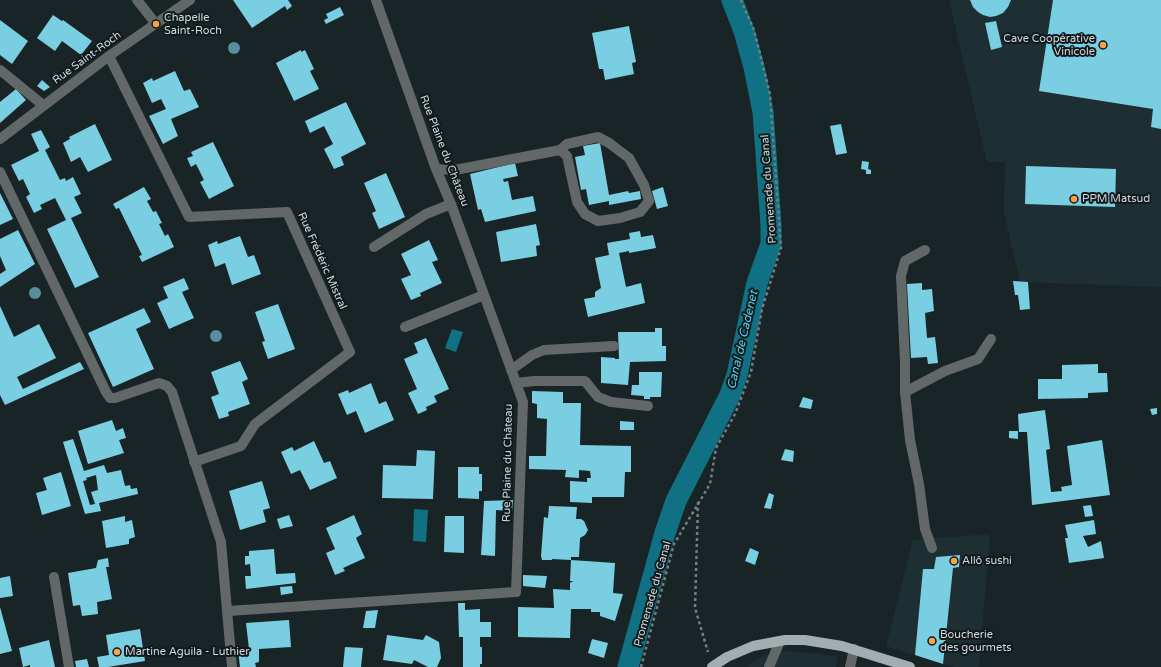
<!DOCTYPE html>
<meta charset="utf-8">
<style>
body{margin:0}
canvas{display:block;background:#192426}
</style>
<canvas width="1161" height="667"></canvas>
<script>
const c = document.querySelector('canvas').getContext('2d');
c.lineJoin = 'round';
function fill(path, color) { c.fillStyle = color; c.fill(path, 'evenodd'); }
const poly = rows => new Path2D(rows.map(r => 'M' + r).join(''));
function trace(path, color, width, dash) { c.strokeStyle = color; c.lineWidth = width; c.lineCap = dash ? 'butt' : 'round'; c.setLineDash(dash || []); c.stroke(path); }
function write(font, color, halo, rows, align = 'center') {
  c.font = font + ' "Varela Round",sans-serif'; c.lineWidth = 4; c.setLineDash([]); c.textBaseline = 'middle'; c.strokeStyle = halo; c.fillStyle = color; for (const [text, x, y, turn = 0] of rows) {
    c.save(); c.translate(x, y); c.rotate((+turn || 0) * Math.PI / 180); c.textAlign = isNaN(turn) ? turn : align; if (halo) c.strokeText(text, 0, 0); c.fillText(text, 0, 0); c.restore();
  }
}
const built = poly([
 [949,0,1161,0,1161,287,1020,282,1004,212,1005,162,987,162],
 [990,534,979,667,956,667,943,664,886,646,913,540],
 [785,651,821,654,837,657,836,667,746,667,764,655]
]);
const water = poly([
 [452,329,463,332,456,352,445,348],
 [414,509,428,510,426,542,413,541]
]);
const canal = poly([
 [628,667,665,533,676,501,730,395,737,375,757,283,771,244,771,225,763,112,754,67,744,31,732,0]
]);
const building = poly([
 [233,0,288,0,292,6,287,10,285,6,252,28],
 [970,0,1011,0,1008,7,1003,13,996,16,990,17,983,15,978,12,973,7],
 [1053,0,1161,0,1161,129,1151,127,1153,109,1039,91],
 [340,7,344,15,326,24,324,20,328,18,326,14],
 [53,15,62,21,63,20,92,41,81,55,62,41,55,51,37,38],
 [0,20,28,41,12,64,0,55],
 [996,21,1002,47,991,50,985,23],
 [629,26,636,62,632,63,634,74,605,80,603,69,599,69,592,33],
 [301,50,301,52,305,50,314,69,310,71,319,89,294,101,276,63],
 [175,71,184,91,190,89,199,107,171,119,178,136,163,144,149,116,166,109,161,99,152,103,143,83,152,78,153,81],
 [42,80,50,87,44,91,37,86],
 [16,89,26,100,0,123,0,102],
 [346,102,366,144,341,157,344,165,334,169,324,149,333,144,324,126,310,133,305,121],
 [95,124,112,160,88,172,80,157,71,162,63,143,70,139,69,137],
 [841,124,847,153,836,155,830,126],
 [41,130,50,147,45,150,60,180,65,178,66,181,73,177,81,194,74,197,82,213,71,218,99,277,75,288,47,229,66,220,55,198,40,205,42,209,34,213,26,197,30,194,23,179,19,181,11,165,39,151,31,134],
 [213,142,234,186,209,199,200,182,204,180,196,164,191,167,187,158,193,156,191,152],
 [600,143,609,195,628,191,629,193,640,191,641,199,609,205,609,201,589,205,586,189,581,190,575,157,585,155,583,146],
 [862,161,869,162,868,169,871,170,871,174,866,174,866,170,861,169],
 [515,163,518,176,503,179,504,182,508,181,512,200,533,196,536,211,485,222,481,209,478,210,470,174],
 [1026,166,1116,169,1115,207,1025,204],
 [386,173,405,217,379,229,372,213,376,211,364,183],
 [144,187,151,199,147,201,153,212,156,211,162,223,159,224,165,236,168,234,174,247,142,262,139,256,142,255,119,208,116,209,113,204],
 [663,187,668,206,657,209,652,191],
 [0,193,13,219,0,225],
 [536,224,540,245,536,246,537,256,501,262,496,232],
 [18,230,35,264,0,287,0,274,6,270,0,256,0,239],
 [640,231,641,237,653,235,656,248,629,253,629,251,619,253,626,287,641,283,645,303,588,317,584,299,595,297,595,292,601,288,595,258,609,255,607,243,630,239,629,233],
 [240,236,248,257,254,255,261,274,232,285,225,263,215,267,208,245,217,241,218,244],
 [429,240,438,260,432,262,442,283,420,293,421,296,411,300,401,279,411,275,401,254],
 [184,278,189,289,182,292,194,318,169,329,157,303,168,298,163,287],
 [1013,281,1028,282,1030,309,1020,310,1018,295,1015,295],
 [922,283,922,290,932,289,934,311,925,313,927,338,935,337,938,363,928,364,927,357,911,358,907,284],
 [278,304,295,349,268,359,262,342,265,341,255,312],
 [0,306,14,337,39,324,56,358,17,377,23,389,80,362,84,369,5,405,0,395],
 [144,308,151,322,136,329,154,369,113,387,88,333],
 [655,328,662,328,662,346,666,346,666,361,630,362,628,385,601,383,601,357,615,358,615,359,619,359,618,332,655,332],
 [426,338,449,389,434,396,437,402,426,407,427,410,418,414,408,393,417,389,404,359,418,353,414,343],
 [240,361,248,379,242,382,250,404,228,412,229,416,219,419,211,397,219,394,211,372],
 [1098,364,1098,373,1107,373,1108,392,1088,393,1088,398,1038,399,1038,379,1062,379,1062,365],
 [639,372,662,372,661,397,650,397,650,399,644,399,644,396,631,395,632,385,639,385],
 [371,383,379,404,386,401,394,420,365,433,356,411,347,415,338,394,348,390,349,393],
 [532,391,563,392,563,403,581,403,580,445,631,446,631,472,625,472,624,497,592,497,592,503,570,502,570,481,587,482,587,478,591,478,590,471,579,470,579,478,565,477,566,470,529,469,529,456,546,456,547,419,537,418,537,404,532,403],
 [803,397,813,400,811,409,799,407],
 [1157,408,1157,414,1152,415,1150,409],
 [1045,410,1050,449,1046,450,1051,492,1062,491,1061,487,1072,485,1067,446,1102,440,1110,495,1032,505,1027,432,1019,432,1018,414],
 [112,420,116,431,123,428,126,438,119,440,124,453,88,464,78,431],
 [620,421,634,422,634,430,620,430],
 [1009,431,1018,431,1018,439,1009,438],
 [73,439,84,471,104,465,107,473,121,470,125,486,130,485,131,489,137,488,138,494,99,503,101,511,85,514,63,442],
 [96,475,98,490,91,492,95,504,90,505,83,481,87,480,86,478],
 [314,441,324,463,330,461,337,478,310,490,300,470,291,474,281,452,292,447,294,451],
 [785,449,794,451,793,462,781,460],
 [417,450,435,451,433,499,382,498,383,465,416,466],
 [458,467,479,467,479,474,482,474,482,491,479,491,479,499,458,498],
 [61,472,71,506,42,515,36,493,47,490,43,478],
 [262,481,270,508,263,510,266,522,240,530,229,491],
 [769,493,774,495,771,509,764,508],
 [513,500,512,511,496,510,495,556,481,555,484,501],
 [1091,505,1093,516,1085,517,1083,506],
 [549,506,577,507,576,519,581,519,584,521,588,530,585,535,580,538,579,557,571,557,571,560,552,559,552,560,542,560,541,556,544,517,548,518],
 [289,515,293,526,280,529,277,519],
 [354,515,362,534,356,538,365,558,343,568,345,571,335,575,326,553,335,549,326,528],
 [125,516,125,522,132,520,135,537,129,539,129,544,106,548,102,521],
 [445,516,464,516,464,553,444,552],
 [1094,520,1096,534,1083,536,1088,547,1101,541,1104,558,1069,563,1065,538,1068,538,1065,525],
 [750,548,759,552,755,565,745,561],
 [274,549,276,574,295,573,296,583,246,589,245,576,251,576,250,564,245,565,245,556,249,556,249,551],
 [960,555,959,567,953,568,943,664,915,655,923,569,934,569,936,557],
 [108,558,109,567,106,567,112,599,97,602,98,614,82,616,80,605,73,606,68,573,96,568,98,560],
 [571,560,615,563,613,593,623,594,615,621,600,616,600,612,591,612,591,609,571,609,570,638,518,637,518,607,554,608,553,589,570,590,570,583,573,581,570,581],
 [523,575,547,576,545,588,523,586],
 [10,576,13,596,0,598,0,578],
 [292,586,293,593,281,595,280,587],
 [458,603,465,603,465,610,480,609,480,622,491,622,491,637,480,637,480,647,482,647,482,664,480,664,480,667,463,667,463,637,459,637],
 [0,607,12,651,0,654],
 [378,610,375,628,363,628,366,611],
 [289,620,291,647,259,649,259,662,255,663,256,667,240,667,238,650,249,649,246,623],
 [140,629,145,661,108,667,99,667,97,657,109,655,106,635],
 [387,635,423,640,426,635,439,642,441,658,437,667,428,667,414,660,412,664,383,660],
 [592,639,608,643,604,658,588,653],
 [49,640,55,667,30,667,30,665,23,667,19,648],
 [345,647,363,648,361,667,343,667],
 [87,659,89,667,76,667,75,661]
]);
const path = poly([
 [698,502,695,608,708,652],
 [641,667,674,544,710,484,716,448,735,414,751,372,762,309,781,248,770,94,754,30,741,0]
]);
const minor = poly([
 [137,0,156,24],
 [109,56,189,217,287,212,350,352,255,424,241,446,194,462],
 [0,70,43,105],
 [0,139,109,56,190,0],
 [436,169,455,170,560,150,567,156,577,202,585,214,598,221,620,218,640,212,649,201,644,185,629,158,609,143,598,137,567,144,560,150],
 [0,172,106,392,110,398,115,398,159,383,167,386,172,392,221,542,232,667],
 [374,247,426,214,451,204],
 [405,327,484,295],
 [511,370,532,355,544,350,614,346],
 [516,383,534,381,585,381,598,397,611,402,648,406],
 [905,392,905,361,901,276,905,261,925,250],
 [932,548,925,529,919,484,910,440,905,392,945,371,978,359,991,339],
 [54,577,69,667],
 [228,611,516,592,523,402,451,204,436,169,376,0],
 [769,667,780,641],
 [850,667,854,649]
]);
const major = poly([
 [712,667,727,657,753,646,785,640,805,640,842,646,910,667]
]);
const trees = [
 [234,48],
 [35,293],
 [216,336]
];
const markers = [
 [156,24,4,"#f6a247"],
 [1103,45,4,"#f6a247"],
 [1074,199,4,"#f6a247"],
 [954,561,4,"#f6a247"],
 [932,641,4,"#f6a247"],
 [117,652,4,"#f6a247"]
];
const poiNames = [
 ["Chapelle",164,18],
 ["Saint-Roch",164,31],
 ["Cave Coopérative",1095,39,"right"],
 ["Vinicole",1095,52,"right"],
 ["PPM Matsud",1082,199],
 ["Allô sushi",962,561],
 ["Boucherie",940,635],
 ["des gourmets",940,648],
 ["Martine Aguila - Luthier",125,652]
];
const streetNames = [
 ["Rue Saint-Roch",87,58,-36],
 ["Rue Plaine du Château",444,151,69],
 ["Promenade du Canal",769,189,-94],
 ["Rue Frédéric Mistral",322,261,66],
 ["Rue Plaine du Château",508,463,-89],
 ["Promenade du Canal",653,594,-74]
];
const waterNames = [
 ["Canal de Cadenet",743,340,-77]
];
fill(built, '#1e2f34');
fill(water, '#0f7183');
trace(canal, '#0f7183', 21);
fill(building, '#7acee2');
trace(path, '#757e7f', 2.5, [3, 3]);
trace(minor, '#626768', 10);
trace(major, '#a2adb0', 10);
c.fillStyle = '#568e9b';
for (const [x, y] of trees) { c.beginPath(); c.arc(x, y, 6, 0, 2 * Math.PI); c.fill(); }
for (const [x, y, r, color] of markers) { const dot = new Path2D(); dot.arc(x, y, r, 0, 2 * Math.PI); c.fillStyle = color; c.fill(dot); trace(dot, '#101a1d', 1.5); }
write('11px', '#d2d9da', '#101a1d', poiNames, 'left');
write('11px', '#d2d9da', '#101a1d', streetNames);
write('italic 12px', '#55d2ed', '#101a1d', waterNames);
</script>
